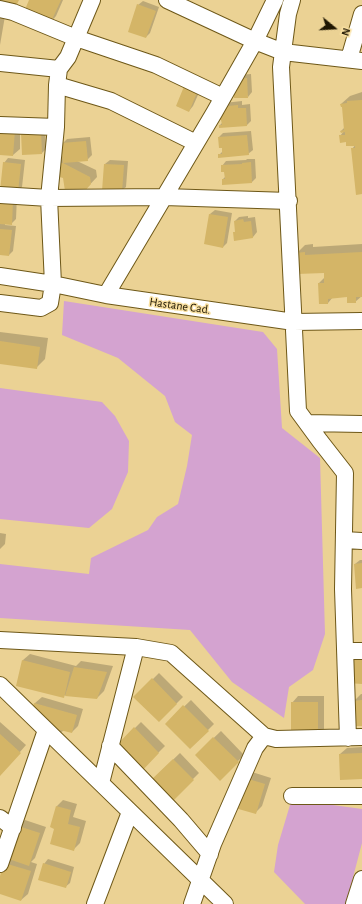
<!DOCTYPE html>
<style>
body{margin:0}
#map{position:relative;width:362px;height:904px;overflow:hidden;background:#ebd294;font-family:"Alegreya Sans",sans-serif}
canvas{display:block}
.north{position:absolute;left:314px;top:8px;width:40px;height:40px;-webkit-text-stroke:3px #f9e0a0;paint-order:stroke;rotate:108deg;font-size:11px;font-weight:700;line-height:16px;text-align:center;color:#1e1500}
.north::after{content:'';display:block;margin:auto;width:14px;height:18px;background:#1e1500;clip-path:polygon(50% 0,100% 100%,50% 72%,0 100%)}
</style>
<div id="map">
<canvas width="362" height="904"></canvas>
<div class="north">N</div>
</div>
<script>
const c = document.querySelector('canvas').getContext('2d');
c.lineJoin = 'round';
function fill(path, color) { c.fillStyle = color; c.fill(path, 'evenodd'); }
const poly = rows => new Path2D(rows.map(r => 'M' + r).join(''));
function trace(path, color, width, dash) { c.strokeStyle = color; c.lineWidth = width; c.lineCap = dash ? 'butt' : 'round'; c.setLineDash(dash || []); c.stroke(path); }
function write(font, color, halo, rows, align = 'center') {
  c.font = font + ' "Alegreya Sans",sans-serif'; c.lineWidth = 3; c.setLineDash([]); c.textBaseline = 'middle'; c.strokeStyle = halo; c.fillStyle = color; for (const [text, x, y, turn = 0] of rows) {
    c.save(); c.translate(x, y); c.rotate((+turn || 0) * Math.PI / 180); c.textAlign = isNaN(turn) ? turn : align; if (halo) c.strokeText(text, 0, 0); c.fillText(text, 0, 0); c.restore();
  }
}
const green = poly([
 [64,301,263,332,277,349,282,428,320,458,325,634,313,670,289,687,284,718,232,682,190,630,0,618,0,564,89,574,91,558,148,530,157,517,178,504,187,466,192,435,175,422,165,396,118,358,62,335],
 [0,388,102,402,115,416,129,441,128,472,112,509,89,528,0,519],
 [296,800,362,809,362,843,346,904,305,904,274,872,278,845,290,805]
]);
const shadow = poly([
 [31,0,63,0,56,16,50,23],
 [143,1,159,7,150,33,146,37,138,5],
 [0,15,5,16,0,45],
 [251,74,252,92,248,97,239,75],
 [202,86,193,106,189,111,177,106],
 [362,92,362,193,352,149,356,144,347,141,340,136,344,131,341,131,345,127,343,106,341,104,350,96],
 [242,101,242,105,250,104,251,121,247,125,220,125,222,123,224,103],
 [0,123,45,127,46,149,42,153,20,134,20,149,13,155,0,154],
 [251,131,253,150,248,154,219,155,223,151,219,137,223,133],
 [90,137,92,155,87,160,77,161,96,170,97,177,83,192,64,177,55,162,62,155,63,156,62,144,67,139],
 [8,158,25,160,22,187,18,191,4,163],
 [247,159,255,159,256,178,252,182,223,179,226,176,225,171,222,166,226,161,246,160],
 [110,160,128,161,126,187,121,191,105,164],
 [17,196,16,219,11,224,5,223,5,225,16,226,13,251,9,255,0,254,0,197],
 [215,210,232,213,227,243,223,247,210,214],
 [248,216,248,218,255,217,257,232,253,237,235,239,234,233,236,230,235,221,239,217],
 [313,244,313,247,362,244,362,296,355,302,348,296,333,297,328,303,319,283,325,277,325,272,297,253,305,245],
 [0,332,48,338,45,359,36,368,0,363],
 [0,533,6,534,5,544,0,549],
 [360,560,362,560,362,587,355,564],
 [30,654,76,666,81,661,113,666,104,691,97,698,65,695,63,697,17,685,23,660],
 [159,673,183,697,159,721,135,697],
 [361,694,362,694,362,725,354,701],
 [298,696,324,696,324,730,317,737,292,703],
 [42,697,83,709,78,726,72,732,64,730,57,736,33,711,35,703],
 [191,700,214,724,190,748,166,724],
 [0,722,26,745,7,767,0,773],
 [141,722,165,746,141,770,117,746],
 [221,731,244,755,220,779,196,755],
 [362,747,362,778,340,754,347,748],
 [180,753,199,773,172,800,152,780],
 [252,772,271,778,262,806,255,813,237,807],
 [63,800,77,804,73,817,86,821,80,843,74,849,56,828,57,806],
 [25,820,46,827,35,858,31,862,37,864,28,894,21,900,0,893,0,879,19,826],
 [48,859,74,867,70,883,65,887,44,864]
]);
const building = poly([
 [0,0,19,0,15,8],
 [29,0,61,0,50,24,24,12],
 [137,4,156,11,146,38,128,32],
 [247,78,248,98,234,98,234,79],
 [185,84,198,90,189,112,176,106],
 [362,100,362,194,356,195,351,148,355,148,355,146,346,146,346,142,340,143,339,135,345,135,345,132,341,133,340,131,344,130,342,107,341,107,340,104,347,103,347,101],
 [238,105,238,108,246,108,247,126,219,128,219,125,222,125,221,120,218,120,218,107],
 [0,129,15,130,13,156,0,155],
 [41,131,42,154,22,155,21,132],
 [247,135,249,155,218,158,218,154,222,154,222,148,219,148,218,137],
 [86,141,88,161,63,163,61,143],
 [3,162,21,164,18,192,0,191],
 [54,162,63,163,90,177,91,184,83,193,65,191,63,178,56,176],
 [251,162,252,183,222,185,222,179,225,179,224,172,221,172,221,165,242,164,242,163],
 [104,164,124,165,122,192,102,191],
 [0,200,13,200,12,225,0,224],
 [209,214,228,217,223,248,204,244],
 [243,219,244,222,251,221,253,238,234,241,233,232,235,232,234,221],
 [0,229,12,230,9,256,0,255],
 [305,252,305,255,362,252,362,297,356,297,356,303,347,303,347,297,328,299,328,304,319,304,318,283,324,283,324,273,297,274,296,253],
 [0,341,40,347,37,369,0,364],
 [362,563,362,588,356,589,354,564],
 [348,657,362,658,362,684,347,683],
 [22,660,70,672,64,698,16,686],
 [74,667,107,672,97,699,65,696],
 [152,678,177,704,159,722,133,697],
 [362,700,362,726,354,726,353,701],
 [291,702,318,702,318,738,291,738],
 [34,703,77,715,72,733,60,730,57,738,32,712],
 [183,705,209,731,190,749,165,724],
 [134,727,159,753,141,772,116,746],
 [0,734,21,753,0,776],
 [213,737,239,762,220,781,195,755],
 [362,753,362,779,340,780,339,754],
 [173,759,194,780,172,802,151,780],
 [245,778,265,784,256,814,235,808],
 [56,806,71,810,68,824,80,827,74,851,50,844,54,829,50,827],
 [18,826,40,833,29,866,6,858],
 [4,863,31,871,21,901,0,894,0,876],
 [43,863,71,872,66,888,38,880]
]);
const minor = poly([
 [167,0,255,41,283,52,362,61],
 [292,0,288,14,281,67,298,411,320,441,345,473,343,589,348,738],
 [0,9,13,12,76,38,156,65,223,97],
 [349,59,362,14],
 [0,63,59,69],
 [57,85,111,101,196,143],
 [0,125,56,127],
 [0,195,49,198,164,197,289,201],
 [0,276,53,284,106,295,294,322,362,321],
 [106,295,214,113,255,41,275,0],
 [0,303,41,308,50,303,53,284,49,198,56,127,57,85,59,69,68,57,92,0],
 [307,423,362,424],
 [344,540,362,541],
 [0,640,136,647,171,653,264,736,276,739,362,737],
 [346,651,362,651],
 [0,685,225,904],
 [110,746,181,820,210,854],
 [101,783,136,647],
 [292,796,362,796],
 [0,818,13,828],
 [0,864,46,730],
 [95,904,130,812],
 [192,904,213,844,255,748,264,736],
 [354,904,362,879]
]);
const streetNames = [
 ["Hastane Cad.",180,306,8]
];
fill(green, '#d4a3d0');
fill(shadow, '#0003');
fill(building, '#d4b567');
trace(minor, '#6e5818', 18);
trace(minor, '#fff', 16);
write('12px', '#1e1500', '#f9e0a0', streetNames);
</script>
